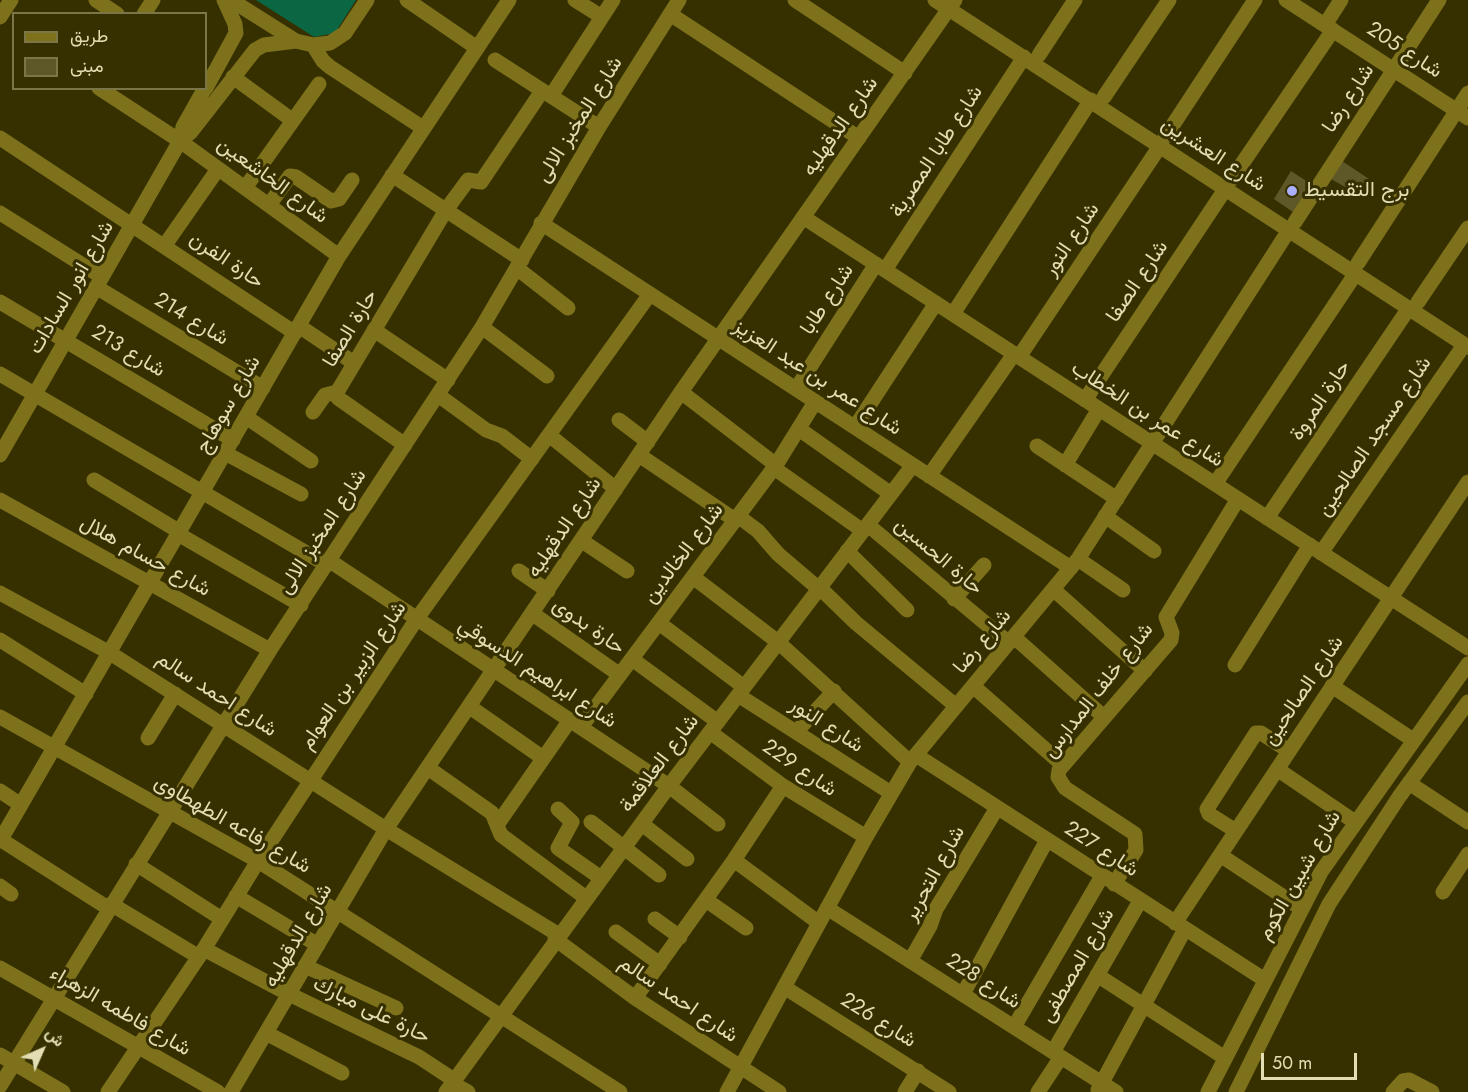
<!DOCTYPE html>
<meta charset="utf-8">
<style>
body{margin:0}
#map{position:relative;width:1468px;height:1092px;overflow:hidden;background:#362f00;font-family:Jost,Vazirmatn,sans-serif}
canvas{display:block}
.legend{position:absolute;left:12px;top:12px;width:195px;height:78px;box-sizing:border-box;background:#362f00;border:2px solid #7b7548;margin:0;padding:8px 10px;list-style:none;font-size:18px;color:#e3ddb4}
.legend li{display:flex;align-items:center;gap:12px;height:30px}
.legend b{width:30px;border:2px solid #7b7548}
.north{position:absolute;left:12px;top:1020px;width:60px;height:60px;-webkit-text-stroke:4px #362f00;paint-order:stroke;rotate:45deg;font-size:16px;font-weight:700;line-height:24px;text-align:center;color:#e3ddb4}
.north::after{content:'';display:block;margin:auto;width:21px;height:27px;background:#e3ddb4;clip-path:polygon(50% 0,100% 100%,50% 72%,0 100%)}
.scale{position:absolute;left:1261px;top:1053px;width:96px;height:27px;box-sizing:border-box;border:3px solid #e3ddb4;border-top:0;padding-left:8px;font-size:18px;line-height:21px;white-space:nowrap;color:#e3ddb4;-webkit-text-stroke:4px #362f00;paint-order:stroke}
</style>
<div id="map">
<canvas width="1468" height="1092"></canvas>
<ul class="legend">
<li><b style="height:8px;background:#7e711b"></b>طريق</li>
<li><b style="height:16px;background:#5e5728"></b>مبنى</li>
</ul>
<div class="north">ش</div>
<div class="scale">50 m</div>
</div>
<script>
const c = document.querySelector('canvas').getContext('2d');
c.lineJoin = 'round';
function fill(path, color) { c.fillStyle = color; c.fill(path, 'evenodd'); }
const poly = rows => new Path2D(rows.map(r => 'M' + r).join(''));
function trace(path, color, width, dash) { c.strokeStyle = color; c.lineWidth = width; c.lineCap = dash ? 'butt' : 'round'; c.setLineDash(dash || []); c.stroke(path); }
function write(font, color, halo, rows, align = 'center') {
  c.font = font + ' Jost,Vazirmatn,sans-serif'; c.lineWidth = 6; c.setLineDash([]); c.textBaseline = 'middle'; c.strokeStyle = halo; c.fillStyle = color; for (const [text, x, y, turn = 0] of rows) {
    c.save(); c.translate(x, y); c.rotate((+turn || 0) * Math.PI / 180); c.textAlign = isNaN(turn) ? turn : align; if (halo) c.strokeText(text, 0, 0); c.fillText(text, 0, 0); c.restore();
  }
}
const green = poly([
 [256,0,356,0,335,33,314,37]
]);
const building = poly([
 [1342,161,1369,179,1359,195,1331,179],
 [1291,171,1311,184,1293,212,1274,199]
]);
const minor = poly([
 [96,0,117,14],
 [231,0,296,41,313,45,330,43,345,33,367,0],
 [407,0,477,48],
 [575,0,602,17],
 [795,0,905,73],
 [935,0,1468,347],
 [1286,0,1468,118],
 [144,14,153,0],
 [670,14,859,138],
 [0,17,11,0],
 [1325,25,1341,0],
 [313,45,323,61,330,67,423,128],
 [1039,55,1075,0],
 [495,60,599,127],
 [233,77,292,120],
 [99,88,180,141,339,256],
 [206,88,236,33,235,24,224,0],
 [551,96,613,0],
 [1104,97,1169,0],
 [1165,137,1255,0],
 [0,138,295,333],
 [180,141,191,132,255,50,264,45,296,41],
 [392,175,522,260],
 [1231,180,1333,30],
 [245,188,319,84],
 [269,205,290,176,296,177,331,201,339,199,352,180],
 [0,213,102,277],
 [803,217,1468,648],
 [1295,222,1439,0],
 [541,223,1071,568],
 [165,245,218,169],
 [1358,263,1468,93],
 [518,269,568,308],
 [885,270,1024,57],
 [96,287,263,388],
 [0,302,233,440],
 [1418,302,1468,228],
 [953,314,1091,100],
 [299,326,354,363],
 [482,327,547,376],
 [374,330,448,380],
 [1019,357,1160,146],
 [0,374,327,565],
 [796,389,876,264],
 [681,392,776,465],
 [438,395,486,430,502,436,532,459],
 [1085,400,1226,188],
 [313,412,325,395,337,392],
 [246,417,311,461],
 [619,420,648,442],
 [855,427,936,303],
 [799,429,891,494],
 [549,435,616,489],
 [405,445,338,398,336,394,446,210,468,180,481,182,542,91],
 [1037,446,1117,499],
 [225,453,301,494],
 [0,455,180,141,183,127,205,88],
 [639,455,735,520],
 [1065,465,1099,409],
 [774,468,863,531],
 [929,476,1014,354],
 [94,480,180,532],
 [1215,484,1356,273],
 [0,500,270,650],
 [738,516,758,531,778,554,819,589],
 [1105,516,1154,551],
 [1267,518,1409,308],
 [868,525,1009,643],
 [178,534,301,605],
 [582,541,627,571],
 [847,551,907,610],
 [1321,553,1464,345],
 [1078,559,1123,590],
 [330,561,669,786,718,824],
 [519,571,548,591],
 [693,577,778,642,910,762],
 [820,588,856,623,956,706],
 [1054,590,1145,671],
 [0,593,110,653,386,829,559,935],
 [954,599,984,565],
 [533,614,620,675],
 [659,623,744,687],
 [1014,637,1104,717],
 [0,640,86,694],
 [632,659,718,722],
 [1235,665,1310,545],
 [973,686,1063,765],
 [1332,686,1413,740],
 [738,695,891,793],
 [470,707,543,758],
 [0,717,258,861,620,1092],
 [581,727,776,465,815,402],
 [710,732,783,786,866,837],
 [796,732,834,691],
 [148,738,175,694],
 [916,755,1265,980],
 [428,768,492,813,501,835,586,898],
 [1277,769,1355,822],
 [1409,783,1468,822],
 [0,791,21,805],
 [558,809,572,822,558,848,601,878],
 [591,822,659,875],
 [642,824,687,859],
 [497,825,570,720],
 [1236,831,1209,814,1207,809,1256,733,1261,733,1289,751],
 [0,839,108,908],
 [0,841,339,256,509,0],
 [1220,855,1302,909],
 [734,860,819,923],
 [136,864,222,919],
 [1114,884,1136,850,1135,834,1065,788,1058,777,1059,770,1171,640,1172,633,1166,617,1238,499],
 [0,886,11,894],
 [1443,892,1468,854],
 [236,896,318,945],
 [706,900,746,928],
 [111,904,199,957],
 [827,908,1116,1092],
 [655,919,680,937],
 [1175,923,1468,482],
 [616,932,660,964],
 [555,939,635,998,779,1092],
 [204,949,289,994,419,1057,454,1080],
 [910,961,930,926,936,909,997,808],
 [305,966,396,1008],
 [0,968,218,1092],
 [1097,975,1225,1058],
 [784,987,949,1092],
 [963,994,1047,840],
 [635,998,734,860,783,786],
 [1014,1027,1102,876],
 [266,1033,342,1073],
 [1053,1052,1140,901],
 [0,1055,63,1092],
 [452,1083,468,1092],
 [0,1086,270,650,482,327,599,127,679,0],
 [1098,1090,1185,929],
 [108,1092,204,949,258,861,416,620,650,294],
 [231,1092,386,829,681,392,955,0],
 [446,1092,669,786,913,465],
 [727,1092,866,837,910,762,1078,559,1289,230],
 [905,1092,918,1071],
 [1038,1092,1061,1057],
 [1208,1092,1321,872,1468,664],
 [1236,1092,1329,904,1399,797,1468,702],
 [1393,1092,1403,1081,1409,1080,1432,1092]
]);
const markers = [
 [1292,191,6,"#abaffb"]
];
const streetNames = [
 ["شارع 205",1404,51,33],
 ["شارع رضا",1349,99,-57],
 ["شارع المخبز الالى",580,120,-58],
 ["شارع الدقهليه",841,127,-55],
 ["شارع طابا المصرية",937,152,-57],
 ["شارع العشرين",1213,155,33],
 ["شارع الخاشعين",272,181,36],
 ["شارع النور",1072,240,-56],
 ["حارة الفرن",226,261,34],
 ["شارع الصفا",1138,282,-56],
 ["شارع انور السادات",72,288,-60],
 ["شارع طابا",828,300,-57],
 ["شارع 214",191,320,31],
 ["حارة الصفا",351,329,-59],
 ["شارع 213",128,352,31],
 ["شارع عمر بن عبد العزيز",817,378,33],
 ["حارة المروة",1321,401,-56],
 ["شارع سوهاج",229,405,-60],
 ["شارع عمر بن الخطاب",1147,415,33],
 ["شارع مسجد الصالحين",1375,437,-56],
 ["شارع الدقهليه",565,528,-56],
 ["شارع المخبز الالى",323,532,-57],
 ["شارع الخالدين",684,554,-53],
 ["شارع حسام هلال",145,557,29],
 ["حارة الحسين",938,557,40],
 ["حارة بدوى",588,627,35],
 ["شارع رضا",983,642,-50],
 ["شارع ابراهيم الدسوقي",537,674,33],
 ["شارع الزبير بن العوام",354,676,-56],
 ["شارع خلف المدارس",1099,691,-52],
 ["شارع الصالحين",1304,691,-56],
 ["شارع احمد سالم",216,695,33],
 ["شارع النور",826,726,33],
 ["شارع العلاقمة",660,764,-53],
 ["شارع 229",799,769,34],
 ["شارع رفاعه الطهطاوى",232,825,30],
 ["شارع 227",1101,850,33],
 ["شارع التحرير",935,874,-61],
 ["شارع شبين الكوم",1300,876,-60],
 ["شارع الدقهليه",299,936,-60],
 ["شارع المصطفى",1078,966,-60],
 ["شارع 228",983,982,33],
 ["شارع احمد سالم",678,1000,34],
 ["حارة على مبارك",371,1011,26],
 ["شارع فاطمه الزهراء",120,1012,30],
 ["شارع 226",878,1021,32]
];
const poiNames = [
 ["برج التقسيط",1304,191]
];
fill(green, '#0b6644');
fill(building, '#5e5728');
trace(minor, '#7e711b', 15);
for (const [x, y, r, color] of markers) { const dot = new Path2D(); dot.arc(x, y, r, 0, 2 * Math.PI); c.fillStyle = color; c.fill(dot); trace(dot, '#362f00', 2); }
write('21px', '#e3ddb4', '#362f00', streetNames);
write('21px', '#e3ddb4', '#362f00', poiNames, 'left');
</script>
